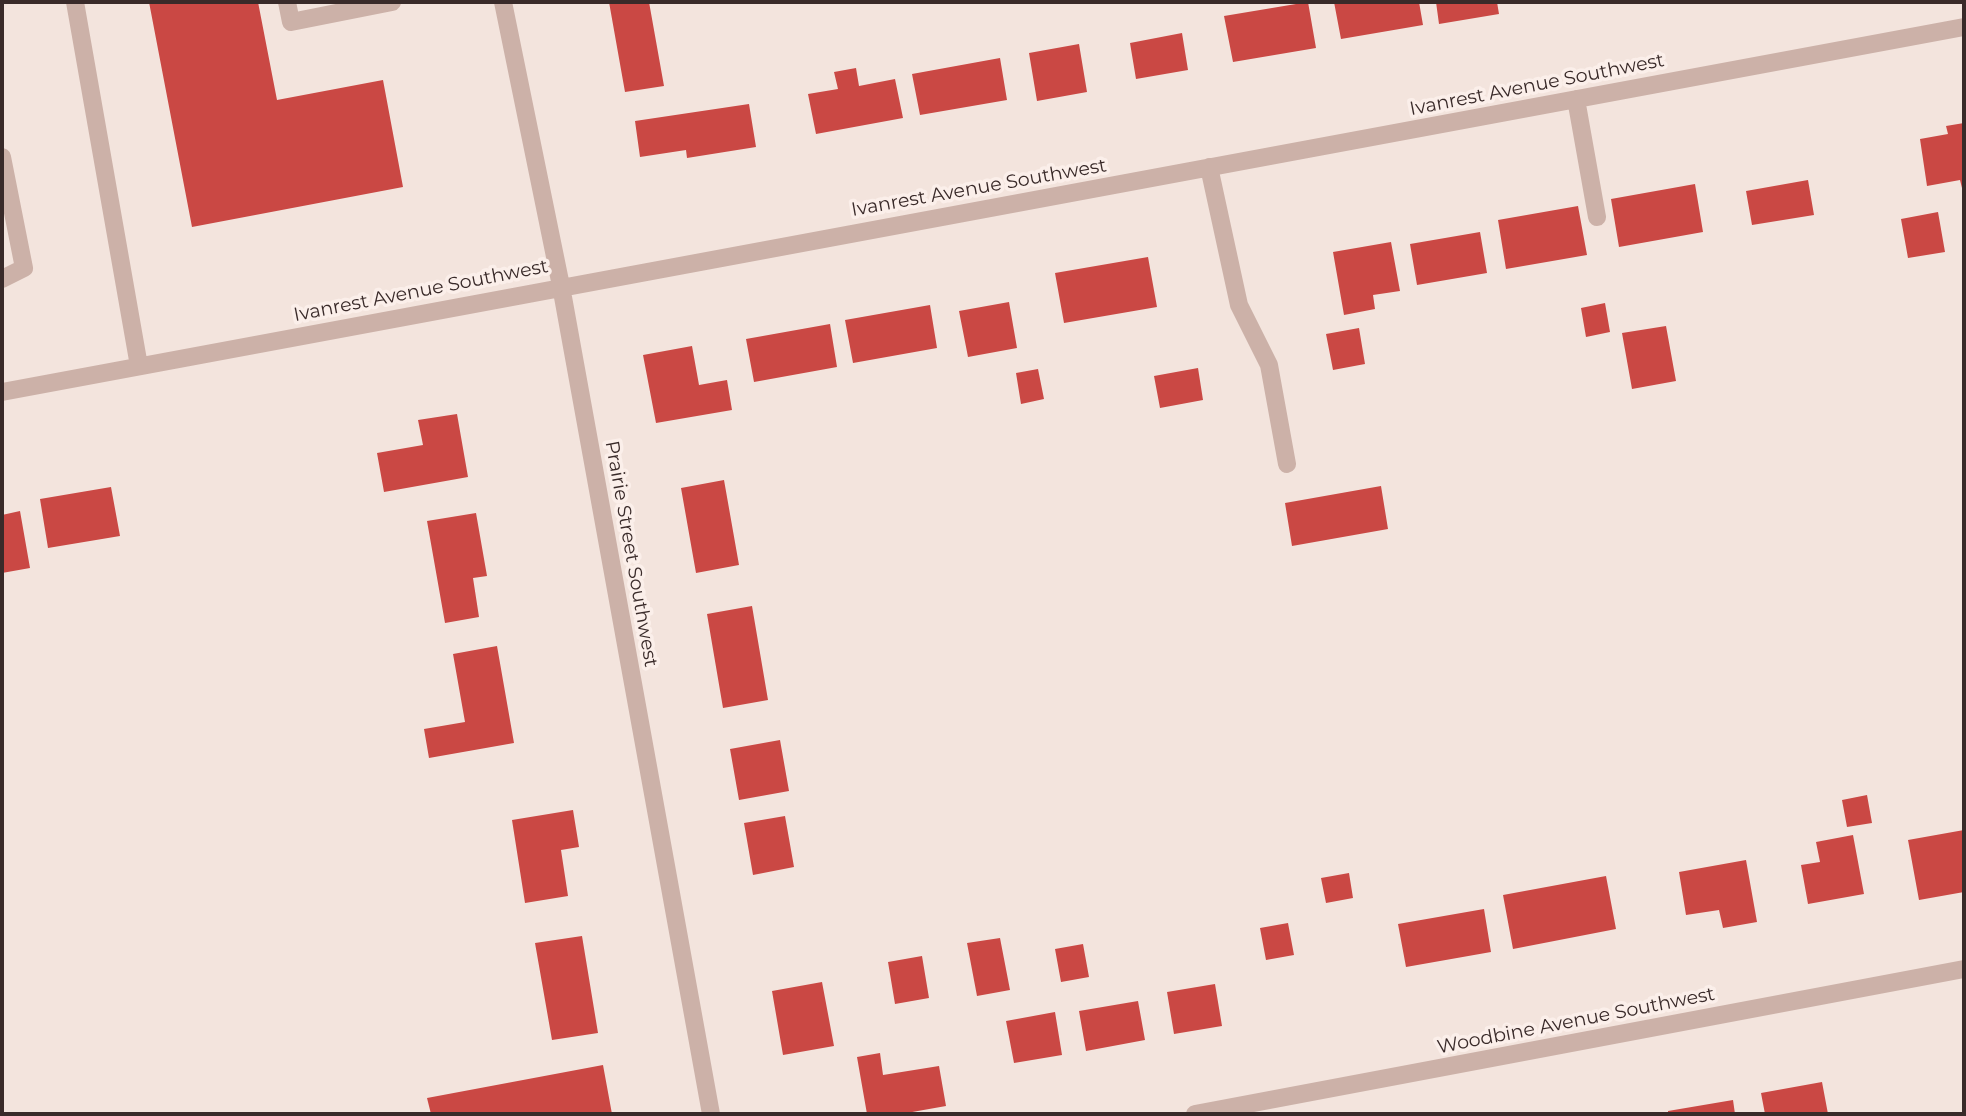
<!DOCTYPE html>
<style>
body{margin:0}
#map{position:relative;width:1966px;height:1116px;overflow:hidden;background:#f3e4dd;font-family:Montserrat,sans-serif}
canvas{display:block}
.frame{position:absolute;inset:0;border:4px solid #392a29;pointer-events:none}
</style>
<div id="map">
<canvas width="1966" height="1116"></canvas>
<div class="frame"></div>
</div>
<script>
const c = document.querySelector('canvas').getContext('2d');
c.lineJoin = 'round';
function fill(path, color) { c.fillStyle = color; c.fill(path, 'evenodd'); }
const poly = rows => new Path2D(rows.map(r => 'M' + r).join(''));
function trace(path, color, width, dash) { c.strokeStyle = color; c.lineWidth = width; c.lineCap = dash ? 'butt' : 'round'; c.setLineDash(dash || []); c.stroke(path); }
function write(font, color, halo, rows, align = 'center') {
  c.font = font + ' Montserrat,sans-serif'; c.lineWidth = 7; c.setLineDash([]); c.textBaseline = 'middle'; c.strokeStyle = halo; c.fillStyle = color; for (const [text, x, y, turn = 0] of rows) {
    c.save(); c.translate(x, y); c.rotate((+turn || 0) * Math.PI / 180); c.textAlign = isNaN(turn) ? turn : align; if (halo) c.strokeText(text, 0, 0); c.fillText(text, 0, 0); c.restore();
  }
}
const building = poly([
 [149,2,258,2,277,100,383,80,403,187,192,227],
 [609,2,649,2,664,86,625,92],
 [1308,2,1316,48,1233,62,1224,16],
 [1334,2,1419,2,1423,25,1341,39],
 [1436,2,1497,2,1499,14,1439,24],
 [1182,33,1188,70,1136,79,1130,43],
 [1079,44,1087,92,1037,101,1029,53],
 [1000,58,1007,100,920,115,912,74],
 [856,68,859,86,895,79,903,118,816,134,808,94,838,89,834,72],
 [749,104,756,147,687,158,686,150,640,157,635,121],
 [1964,123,1964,196,1960,180,1927,186,1920,139,1948,134,1946,126],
 [1808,180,1814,215,1752,225,1746,191],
 [1695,184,1703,232,1619,247,1611,199],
 [1578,206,1587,255,1506,269,1498,220],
 [1938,212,1945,252,1908,258,1901,219],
 [1480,232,1487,273,1417,285,1410,244],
 [1391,242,1400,291,1373,295,1375,309,1344,315,1333,252],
 [1148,257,1157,307,1064,323,1055,273],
 [1009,302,1017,348,968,357,959,311],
 [1605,303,1610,332,1586,337,1581,308],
 [930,305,937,348,853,363,845,320],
 [830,324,837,367,754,382,746,339],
 [1666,326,1676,381,1632,389,1622,333],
 [1359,328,1365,364,1333,370,1326,334],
 [692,346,699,385,727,380,732,410,656,423,643,355],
 [1198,368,1203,400,1160,408,1154,376],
 [1038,369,1044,399,1021,404,1016,373],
 [457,414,468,477,384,492,377,453,423,445,418,420],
 [724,480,739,565,696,573,681,488],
 [1381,486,1388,529,1292,546,1285,503],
 [111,487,120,536,48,548,40,499],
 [20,511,30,568,2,573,2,515],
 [476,513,487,576,473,578,479,617,445,623,427,521],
 [752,606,768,700,723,708,707,614],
 [497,646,514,743,429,758,424,729,465,722,453,654],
 [780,740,789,791,739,800,730,749],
 [1867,795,1872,823,1847,827,1842,800],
 [573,810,579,847,561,850,568,896,525,903,512,820],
 [785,816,794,867,753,875,744,823],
 [1964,830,1964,892,1919,900,1908,840],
 [1853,835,1864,894,1808,904,1801,865,1820,862,1816,842],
 [1746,860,1757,922,1723,928,1719,910,1686,915,1679,872],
 [1349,873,1353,898,1326,903,1321,878],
 [1606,876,1616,929,1513,949,1503,895],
 [1484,909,1491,952,1406,967,1398,924],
 [1288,923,1294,955,1266,960,1260,928],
 [582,936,598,1033,552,1040,535,943],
 [1000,938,1010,990,977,996,967,943],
 [1083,944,1089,977,1061,982,1055,949],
 [922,956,929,998,895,1004,888,962],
 [822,982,834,1046,783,1055,772,991],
 [1215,984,1222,1026,1174,1034,1167,992],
 [1138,1001,1145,1040,1086,1051,1079,1011],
 [1055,1012,1062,1055,1014,1063,1006,1021],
 [880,1053,883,1075,939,1066,946,1106,901,1114,867,1114,857,1057],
 [603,1065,612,1114,431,1114,427,1098],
 [1822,1082,1828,1114,1765,1114,1761,1093],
 [1733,1100,1735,1114,1668,1114,1668,1111]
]);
const minor = poly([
 [75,2,139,366],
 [287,2,291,22,392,2],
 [503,2,561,286,711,1114],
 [1576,99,1597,217],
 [2,157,24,268,2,279],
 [1209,167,1239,305,1269,365,1287,464],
 [2,392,1964,27],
 [1195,1114,1964,969]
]);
const streetNames = [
 ["Ivanrest Avenue Southwest",1537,85,-11],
 ["Ivanrest Avenue Southwest",979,188,-10],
 ["Ivanrest Avenue Southwest",421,291,-11],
 ["Prairie Street Southwest",631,554,80],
 ["Woodbine Avenue Southwest",1576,1021,-11]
];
fill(building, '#ca4844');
trace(minor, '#ccb1a8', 18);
write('19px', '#392a29', '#fbefea', streetNames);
</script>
